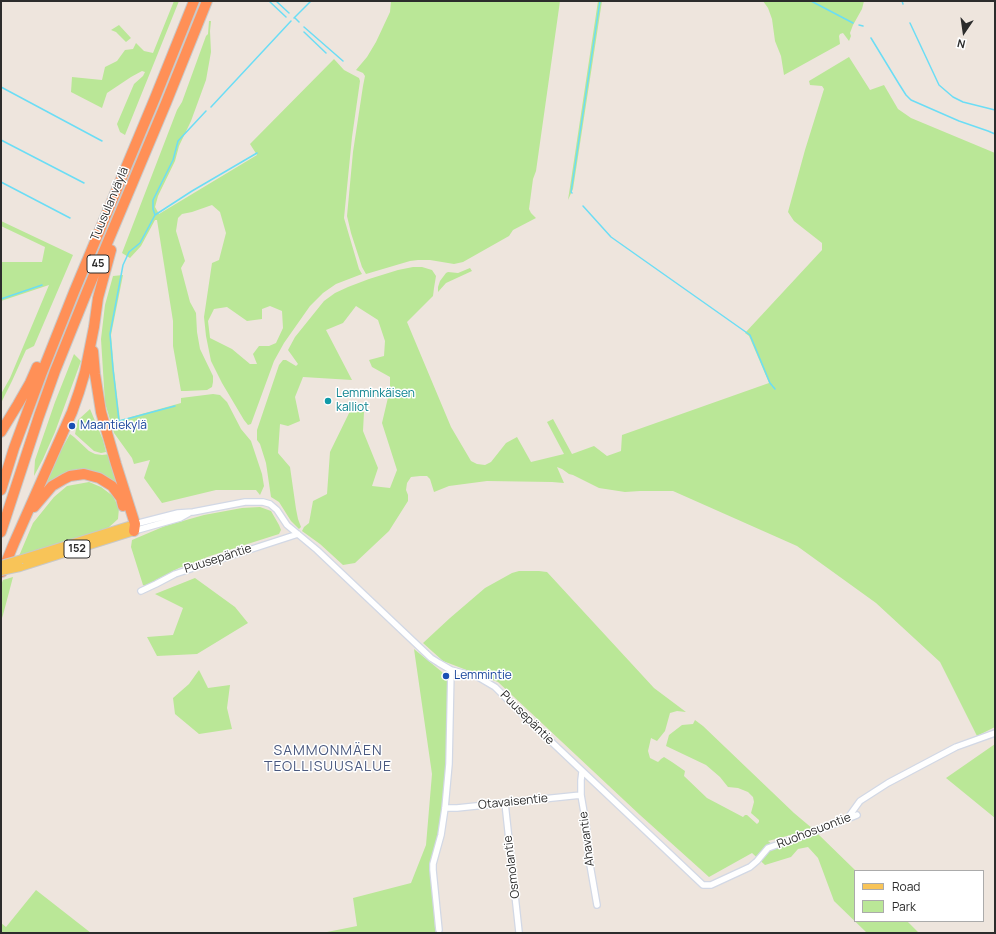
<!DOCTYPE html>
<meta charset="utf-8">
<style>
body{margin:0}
#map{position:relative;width:996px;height:934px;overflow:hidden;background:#eee5dd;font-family:Manrope,sans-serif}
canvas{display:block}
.frame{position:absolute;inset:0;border:2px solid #2c2c2c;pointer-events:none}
.legend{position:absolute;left:854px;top:870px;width:130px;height:52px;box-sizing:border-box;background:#fff;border:1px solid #ababab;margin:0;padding:5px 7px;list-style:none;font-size:12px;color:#2c2c2c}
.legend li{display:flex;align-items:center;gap:8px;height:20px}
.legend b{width:20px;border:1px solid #ababab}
.north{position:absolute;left:944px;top:12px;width:40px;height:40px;-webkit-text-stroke:3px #fff;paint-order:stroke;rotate:193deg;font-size:11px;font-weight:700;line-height:16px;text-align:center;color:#2c2c2c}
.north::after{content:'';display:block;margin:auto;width:14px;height:18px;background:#2c2c2c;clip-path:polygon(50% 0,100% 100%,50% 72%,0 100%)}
</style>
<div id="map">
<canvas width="996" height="934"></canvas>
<div class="frame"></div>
<ul class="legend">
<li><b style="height:5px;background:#f8c458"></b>Road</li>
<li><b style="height:11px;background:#bae797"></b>Park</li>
</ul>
<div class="north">N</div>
</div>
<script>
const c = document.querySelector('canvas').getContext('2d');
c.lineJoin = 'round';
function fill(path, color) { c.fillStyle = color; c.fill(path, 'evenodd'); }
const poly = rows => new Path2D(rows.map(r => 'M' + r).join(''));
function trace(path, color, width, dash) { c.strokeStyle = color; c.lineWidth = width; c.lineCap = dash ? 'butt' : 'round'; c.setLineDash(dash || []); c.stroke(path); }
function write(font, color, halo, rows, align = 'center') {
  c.font = font + ' Manrope,sans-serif'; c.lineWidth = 3; c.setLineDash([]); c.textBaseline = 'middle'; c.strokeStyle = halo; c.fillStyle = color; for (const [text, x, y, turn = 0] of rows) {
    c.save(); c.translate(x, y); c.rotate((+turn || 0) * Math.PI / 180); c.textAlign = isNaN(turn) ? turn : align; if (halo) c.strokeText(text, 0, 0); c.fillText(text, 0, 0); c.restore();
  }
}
const green = poly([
 [174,1,179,1,125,135,120,132,117,124,134,84,143,76,145,72,142,71,131,77,107,93,102,108,71,92,72,77,102,80,105,67,117,61,125,50,133,49,136,43,144,51,153,53],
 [391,1,560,1,536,171,533,179,529,209,531,213,536,218,513,230,509,236,463,262,454,264,430,260,418,260,410,261,366,274,362,267,351,233,347,216,353,152,363,86,365,76,363,73,356,70,367,57,376,42,390,12],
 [598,1,602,1,573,189,568,200],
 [763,1,864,1,862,9,853,25,850,33,851,36,849,41,843,33,840,34,839,36,840,44,784,75,781,56,775,41,772,19,768,8],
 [209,21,211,21,210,31,211,52,206,80,191,121,179,146,175,161,158,196,155,207,159,214,257,155,250,144,334,59,344,70,359,78,360,81,352,137,344,218,359,269,362,274,336,284,323,293,310,306,284,343,274,361,251,424,248,425,244,420,222,383,211,361,206,336,204,317,212,263,219,260,226,233,220,212,212,205,192,212,182,214,178,218,176,231,185,261,181,268,190,302,196,313,197,332,200,349,213,376,213,382,212,387,207,390,186,391,181,391,173,346,173,321,157,220,155,220,141,246,130,258,122,253,177,110,182,102,206,36,208,34],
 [270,306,282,311,283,328,276,343,269,346,259,346,253,354,257,364,250,364,232,349,210,338,208,321,214,309,227,307,247,321,262,319,262,309],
 [119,25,131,38,126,42,116,32,111,30],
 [849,57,870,90,884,85,898,109,911,118,995,153,995,727,977,736,940,662,876,603,797,546,673,491,640,491,625,492,599,488,573,475,569,474,562,469,557,467,564,483,552,482,487,481,449,486,434,492,430,479,427,476,420,476,411,477,407,483,406,490,408,495,408,501,389,531,355,563,343,565,320,544,302,531,304,527,309,523,313,501,327,494,330,452,351,409,364,412,363,431,378,468,372,486,390,488,397,470,382,423,390,389,390,377,372,367,369,360,384,356,385,341,378,320,356,306,343,323,326,330,352,380,303,377,295,397,300,421,288,426,280,424,278,453,290,467,296,509,298,519,301,527,299,529,291,521,279,502,271,497,266,463,260,444,257,440,257,430,279,365,283,360,286,360,296,366,298,364,288,350,295,337,324,301,335,293,348,287,369,279,398,270,413,267,422,267,432,270,436,276,434,288,433,296,407,322,451,427,471,461,477,464,485,465,491,462,506,443,517,437,531,462,564,454,547,422,553,419,572,454,594,446,607,456,621,451,622,435,769,383,749,336,745,333,822,250,822,243,794,221,788,212,805,150,824,89,822,86,810,85,809,81],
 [1,221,73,255,34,346,26,350,12,381,1,403,1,394,10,378,49,285,1,301,1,262,42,262,45,247,1,226],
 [470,268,472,271,446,283,438,292,438,287,440,281,446,273,448,272,458,273],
 [123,275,111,335,114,370,120,420,181,403,181,398,213,394,220,395,227,402,241,429,251,441,262,474,264,486,260,495,256,490,216,490,162,503,144,478,150,460,134,464,132,458,114,433,105,403,101,339,105,305,113,276],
 [74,354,81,361,55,432,43,459,34,476,35,460,55,402],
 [90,409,103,440,106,452,101,453,94,451,75,434,78,420],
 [70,434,74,437,89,451,95,454,102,455,110,454,123,492,83,473,37,499,50,470],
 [89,482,101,487,113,496,119,508,118,519,107,529,19,556,33,523,54,497,67,486],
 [260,507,271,511,279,525,281,530,279,534,210,556,179,568,145,586,143,585,131,547,132,540,165,526,204,515,242,508],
 [519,571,539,571,547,572,654,688,686,712,677,711,670,713,665,731,657,741,651,738,648,751,650,758,658,762,661,759,664,757,672,762,685,771,684,776,707,798,743,817,745,815,747,815,757,824,759,822,759,820,751,813,754,802,753,797,748,792,738,788,728,787,720,777,706,765,666,746,669,735,682,725,693,724,695,720,703,726,794,813,813,829,768,841,776,847,817,833,856,871,855,871,855,921,907,921,919,933,867,933,834,901,818,858,808,847,798,849,791,857,765,865,752,853,709,877,640,815,498,682,443,661,423,643,450,618,485,588,512,573],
 [13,577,3,615,1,621,1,585,3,580],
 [195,578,235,607,248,623,197,654,157,656,147,637,173,635,183,608,155,594],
 [414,649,442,672,448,679,448,698,446,781,439,830,431,867,435,928,436,933,322,933,357,926,353,898,411,883,426,845,432,774],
 [199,670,208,688,230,685,227,708,232,729,199,734,175,714,173,698,189,684],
 [995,744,995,818,946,778],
 [36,890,91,933,1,933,1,923,6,927]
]);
const stream = poly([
 [269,1,286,17],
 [276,1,289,13],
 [811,1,853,23],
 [902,1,903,4],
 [294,18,311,1],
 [295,18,299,22],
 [910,23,939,85,953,97,963,102,995,110],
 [859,25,863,26],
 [304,27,343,61],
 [304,32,326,53],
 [871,38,899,84,906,95,911,100,959,121,988,131,995,134],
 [1,87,102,141],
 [211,107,291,21],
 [1,140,84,183],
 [1,182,70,218],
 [572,193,571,192,600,1],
 [583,206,611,237,750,335,770,383,775,389],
 [155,215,192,191,257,153],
 [1,299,42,285],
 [175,406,119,421,113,369,110,334,123,265,129,252,140,243,155,215,153,209,153,200,173,160,178,141,206,111]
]);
const street = poly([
 [135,524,178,513,193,512,245,502,263,502,270,504,277,510,287,525,317,550,431,658,439,663,451,670,478,677,495,687,522,714,703,885,711,885,750,867,757,861,768,848,827,827,857,815],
 [134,531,180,518,189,513],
 [141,591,156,584,175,574,298,534],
 [582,772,581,780,581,795,586,824,589,859,597,905],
 [505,803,519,932],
 [445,808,457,808,581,795],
 [847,819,860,801,888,783,956,747,995,733],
 [439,930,433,870,433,864,441,835,445,808,449,764,451,670]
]);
const primary = poly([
 [22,559,135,524],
 [20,567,134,531]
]);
const highway = poly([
 [93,351,95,374,101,412,116,464,135,524,134,531],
 [1,432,18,404,30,383,37,367],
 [1,490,14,448,41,375,74,292,155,98,194,1],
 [34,507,52,486,64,479,70,476,84,474,99,478,112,486,121,498,123,506],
 [1,532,39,416,55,371,88,289,166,103,207,1],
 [2,572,14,543,72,412,79,392,85,372,94,327,98,298,111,250]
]);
const primaryBridge = poly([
 [1,565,22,559],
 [1,571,20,567]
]);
const markers = [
 [328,401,4,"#0f9aa8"],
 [72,426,4,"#1a4fb4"],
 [446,676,4,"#1a4fb4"]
];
const shields = [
 [98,264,22],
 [77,549,26]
];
const shieldNames = [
 ["45",98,264],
 ["152",77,549]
];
const streetNames = [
 ["Tuusulanväylä",110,204,-67],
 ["Puusepäntie",218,559,-18],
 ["Puusepäntie",527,718,45],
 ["Otavaisentie",513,802,-6],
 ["Ruohosuontie",814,831,-21],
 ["Ahavantie",587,839,-97],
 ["Osmolantie",512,867,-97]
];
const cultureNames = [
 ["Lemminkäisen",336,394],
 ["kalliot",336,408]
];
const transitNames = [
 ["Maantiekylä",80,426],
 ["Lemmintie",454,676]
];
const quarterNames = [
 ["SAMMONMÄEN",328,751],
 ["TEOLLISUUSALUE",328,767]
];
fill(green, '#bae797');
trace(stream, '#6bddf5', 1.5);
trace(street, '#d2d8e5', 8);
trace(primary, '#c8c8c8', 10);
trace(highway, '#c8c8c8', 12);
trace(street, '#fff', 5.5);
trace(primary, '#f8c458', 8);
trace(highway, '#ff9057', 10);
trace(primaryBridge, '#c8c8c8', 10, []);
trace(primaryBridge, '#f8c458', 8);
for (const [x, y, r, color] of markers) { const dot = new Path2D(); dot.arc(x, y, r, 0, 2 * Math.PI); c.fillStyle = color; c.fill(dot); trace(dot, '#fff', 1.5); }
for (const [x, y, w] of shields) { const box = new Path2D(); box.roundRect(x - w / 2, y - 9, w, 18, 3); c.fillStyle = '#fff'; c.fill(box); trace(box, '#2c2c2c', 1); }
write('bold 11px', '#2c2c2c', null, shieldNames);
write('12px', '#2c2c2c', '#fff', streetNames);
write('12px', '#0d838f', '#fff', cultureNames, 'left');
write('12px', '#164399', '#fff', transitNames, 'left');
c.letterSpacing = '1px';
write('14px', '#49587f', '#fff', quarterNames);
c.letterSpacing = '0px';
</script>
